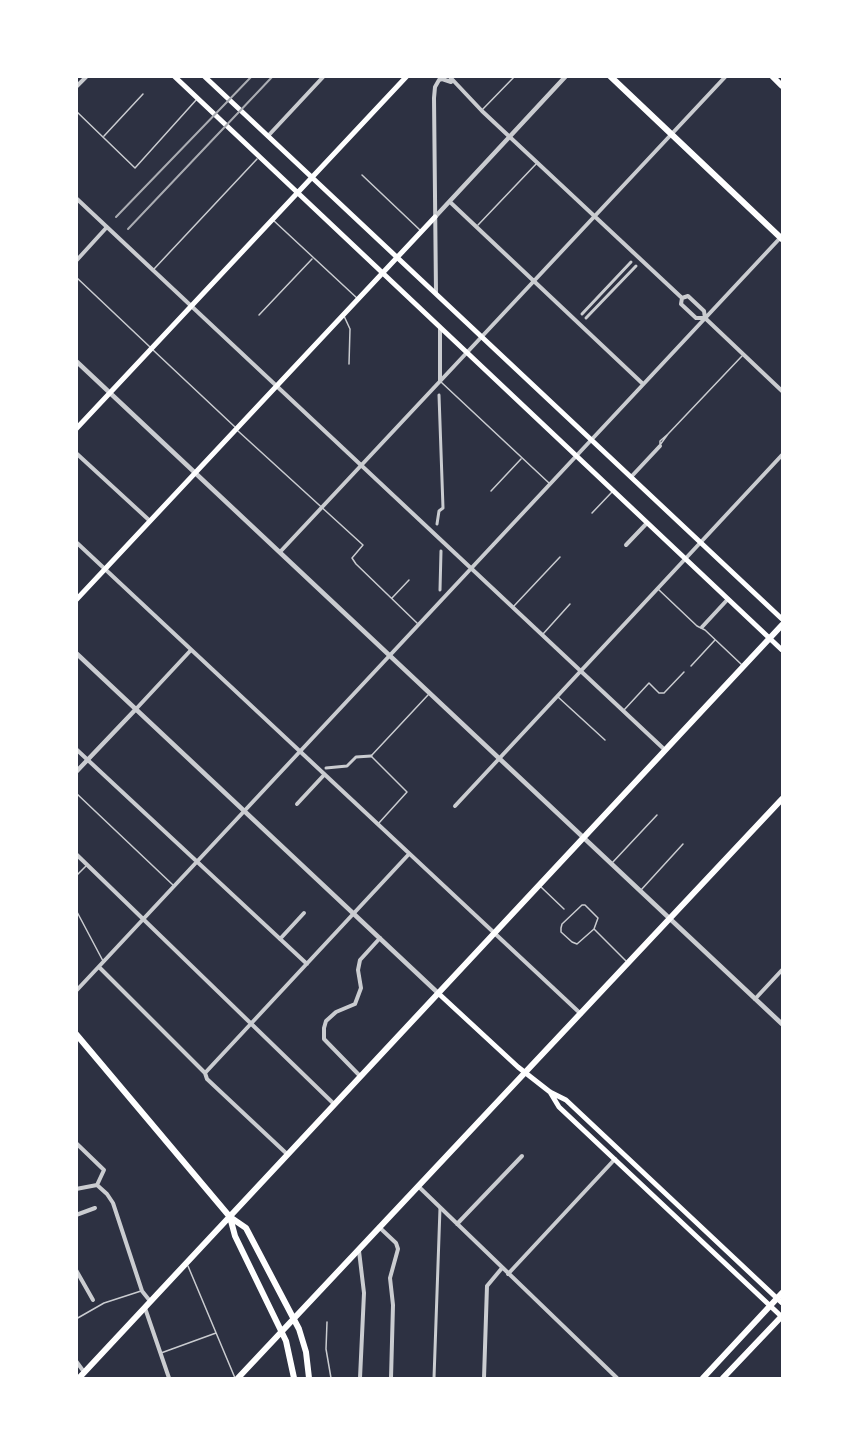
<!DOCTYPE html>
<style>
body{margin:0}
#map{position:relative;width:859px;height:1455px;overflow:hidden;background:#2d3142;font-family:Raleway,sans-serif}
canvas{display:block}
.frame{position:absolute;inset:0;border:78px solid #fff;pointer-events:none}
</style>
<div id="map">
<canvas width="859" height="1455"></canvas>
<div class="frame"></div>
</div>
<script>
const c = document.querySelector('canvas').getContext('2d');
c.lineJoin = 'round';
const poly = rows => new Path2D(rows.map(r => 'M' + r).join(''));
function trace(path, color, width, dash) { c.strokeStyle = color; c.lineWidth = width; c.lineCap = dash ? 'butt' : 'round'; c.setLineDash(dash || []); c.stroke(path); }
const service = poly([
 [482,110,515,76],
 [76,111,135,168,197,99],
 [104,136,143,94],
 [362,175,421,231],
 [273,220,358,299],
 [478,225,537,163],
 [154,269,257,159],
 [76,277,150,347],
 [259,315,312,259],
 [344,316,350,329,349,364],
 [153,350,235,427],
 [441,382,549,483],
 [238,431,363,545,352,558,356,564,417,623],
 [660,444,660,441,668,434],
 [660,445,668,434,742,356],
 [491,491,521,459],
 [592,513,612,492],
 [658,589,697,626,705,630,741,664],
 [392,598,409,580],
 [513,607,560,557],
 [543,634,570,604],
 [691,666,715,640],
 [558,697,605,740],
 [624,710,649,683,659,693,664,693,684,672],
 [76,793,173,885],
 [378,824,407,792,371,756,428,695],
 [612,863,657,815],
 [76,876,86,866],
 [541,887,564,909],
 [641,890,683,844],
 [76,910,103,961],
 [594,929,577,944,572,942,561,932,561,928,562,924,582,905,585,905,598,918,594,929,626,961],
 [188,1266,235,1378],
 [76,1319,104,1303,141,1291],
 [327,1322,326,1349,331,1378],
 [161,1353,216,1333]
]);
const pedestrian = poly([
 [582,314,631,262],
 [586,318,636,266],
 [437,524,439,511,443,508,439,395],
 [440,590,441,551],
 [326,768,347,766,356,757,371,756],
 [434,1378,440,1208]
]);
const minor = poly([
 [449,76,482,111,682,298,681,304,696,318,704,318],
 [76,87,87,76],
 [268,136,324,76],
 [76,198,665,750],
 [450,202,643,384],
 [76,261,107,227],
 [436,293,434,98,435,87,439,80,442,79,451,82],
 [682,298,688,296,704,311,705,318,782,391],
 [440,328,440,381],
 [76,453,150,521],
 [631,477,660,446],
 [76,542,581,1014],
 [626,545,647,523],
 [280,552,726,76],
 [702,627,728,599],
 [136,709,191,650],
 [76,749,307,964],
 [297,804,324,775],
 [455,806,782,455],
 [76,854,334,1104],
 [280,939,304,913],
 [99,967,205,1073,207,1079,287,1154],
 [76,991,781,237],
 [755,999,782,970],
 [205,1073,409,854],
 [360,1076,324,1039,324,1028,326,1021,336,1012,355,1004,361,988,358,970,360,960,380,938],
 [76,1143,104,1170,97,1185,107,1194,113,1203,142,1291,150,1301],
 [418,1186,617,1378],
 [76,1189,97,1185],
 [76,1215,95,1208],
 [457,1224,522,1156],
 [379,1227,396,1243,398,1249,390,1278,393,1305,391,1378],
 [359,1251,364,1293,360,1378],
 [76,1270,93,1300],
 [508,1274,615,1159],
 [145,1308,169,1378],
 [76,1361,84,1372],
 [484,1378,487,1286,502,1268]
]);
const tertiary = poly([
 [435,217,566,76],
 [76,361,782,1024],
 [76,653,438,993],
 [76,772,136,709]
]);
const secondary = poly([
 [174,76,782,650],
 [204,76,782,619],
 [76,429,407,76],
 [76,600,435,217],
 [438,993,518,1067,550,1092,566,1100,782,1303],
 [550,1092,559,1107,782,1317]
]);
const primary = poly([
 [610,76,782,239],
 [772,76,782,86],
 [76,1034,230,1217,246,1228,299,1329,306,1352,309,1378],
 [230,1217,235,1236,286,1341,294,1378],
 [79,1378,782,625],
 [238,1378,782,799],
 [703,1378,782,1293],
 [723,1378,782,1316]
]);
const rail = poly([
 [116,217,252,76],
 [128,229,273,76]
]);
trace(service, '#caccd0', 1.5);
trace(pedestrian, '#caccd0', 3);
trace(minor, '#caccd0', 4);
trace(tertiary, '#caccd0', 4.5);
trace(secondary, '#fff', 5);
trace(primary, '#fff', 6);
trace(rail, '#abadb3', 2);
</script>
